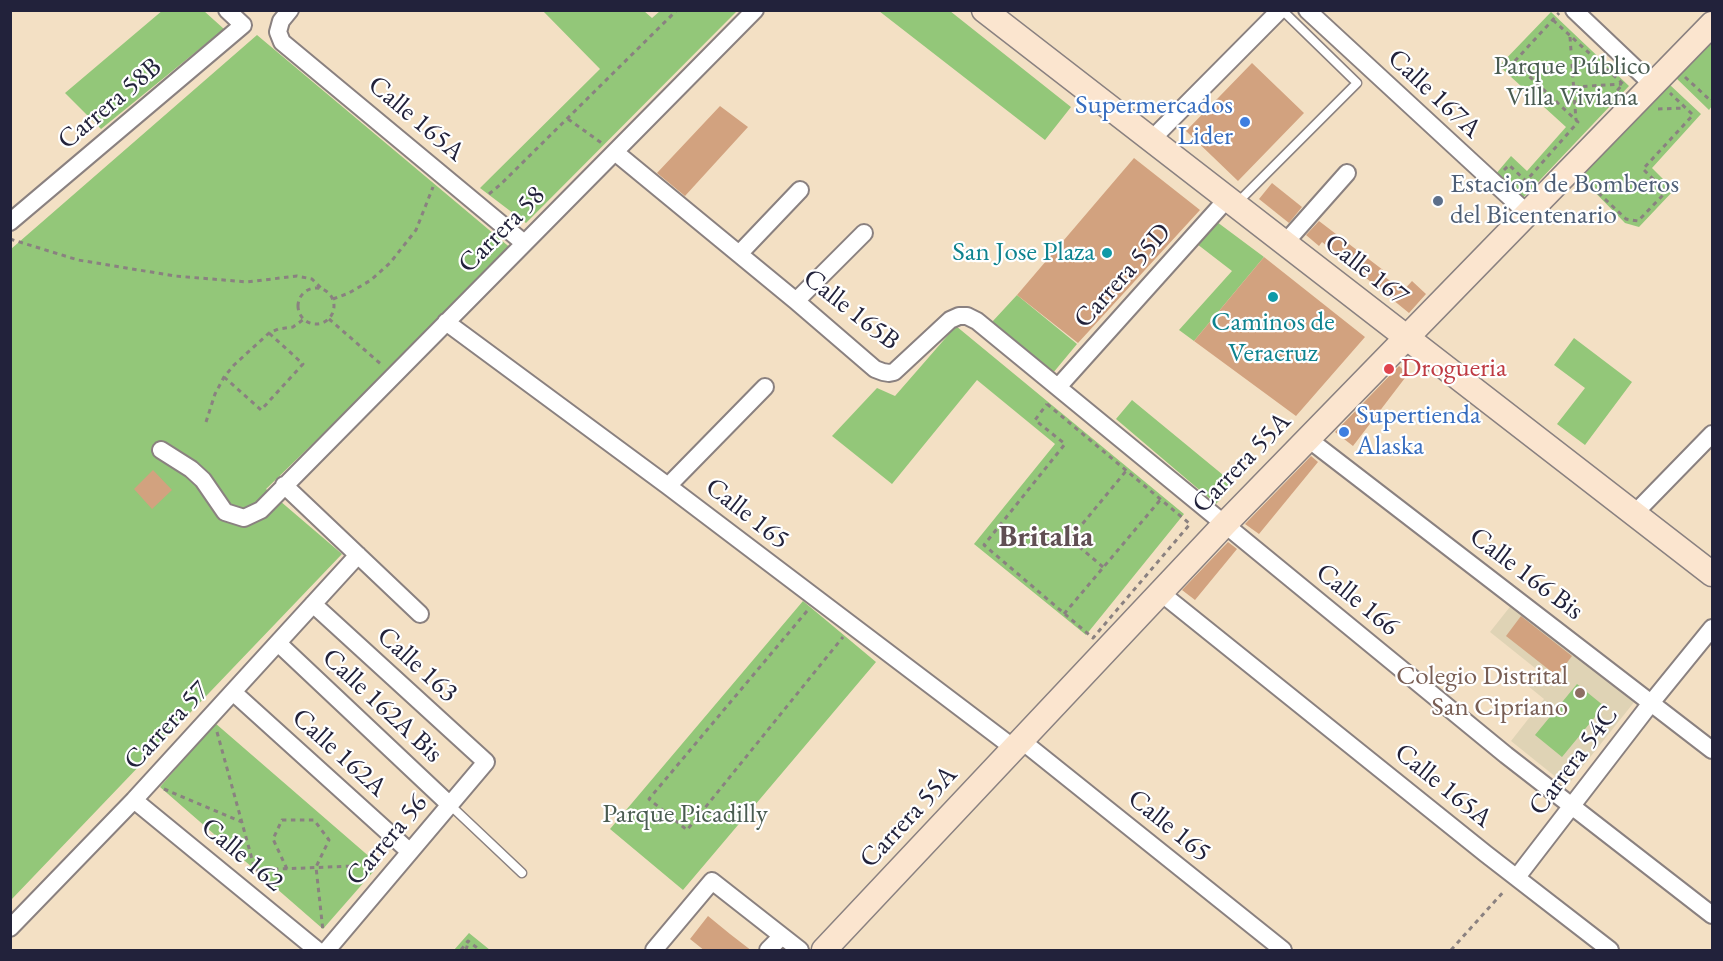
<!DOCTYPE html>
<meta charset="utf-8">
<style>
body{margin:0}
#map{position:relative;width:1723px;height:961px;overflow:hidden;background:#f3e0c4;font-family:"EB Garamond",serif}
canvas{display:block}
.frame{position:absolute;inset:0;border:12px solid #22223b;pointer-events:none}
</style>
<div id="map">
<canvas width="1723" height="961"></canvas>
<div class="frame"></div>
</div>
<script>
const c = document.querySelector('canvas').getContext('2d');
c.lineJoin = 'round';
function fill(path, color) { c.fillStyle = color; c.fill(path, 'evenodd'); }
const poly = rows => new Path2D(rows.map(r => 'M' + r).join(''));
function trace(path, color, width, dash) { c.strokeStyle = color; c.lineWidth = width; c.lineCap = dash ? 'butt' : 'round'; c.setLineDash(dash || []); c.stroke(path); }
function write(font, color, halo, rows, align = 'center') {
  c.font = font + ' "EB Garamond",serif'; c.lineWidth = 4.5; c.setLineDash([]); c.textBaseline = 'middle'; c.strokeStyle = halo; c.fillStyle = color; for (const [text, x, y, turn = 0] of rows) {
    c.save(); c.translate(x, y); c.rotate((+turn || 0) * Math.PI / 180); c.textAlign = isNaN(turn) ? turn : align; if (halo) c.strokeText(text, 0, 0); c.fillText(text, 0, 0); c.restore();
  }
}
const built = poly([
 [1513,603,1635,701,1567,786,1511,741,1544,699,1528,686,1540,672,1490,632]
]);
const green = poly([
 [163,10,204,11,224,29,101,129,65,93],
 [543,11,644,11,652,18,660,11,737,11,526,223,480,188,600,69],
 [879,11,950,11,1071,107,1045,140],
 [1551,12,1629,86,1522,199,1495,175,1511,156,1527,171,1566,127,1499,66],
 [257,35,513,250,266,489,342,554,11,900,11,249],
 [1712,37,1712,106,1709,110,1674,76],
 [1670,85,1701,114,1652,168,1674,190,1639,227,1625,223,1579,176],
 [1217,222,1264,257,1194,341,1179,330,1232,271,1197,244],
 [1017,295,1077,344,1053,373,992,322],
 [956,326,1184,514,1086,635,974,544,1055,444,977,380,892,484,832,436,877,388,895,396],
 [1574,338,1632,382,1585,445,1557,424,1585,388,1554,365],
 [1132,400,1234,484,1216,504,1116,419],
 [803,601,876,662,683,890,610,829],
 [1577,684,1604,706,1562,757,1535,735],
 [215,723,379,865,323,929,160,787],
 [469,933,490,950,454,950]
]);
const building = poly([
 [1252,63,1304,113,1238,181,1186,131],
 [720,106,748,127,685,196,657,173],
 [1134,158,1200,210,1078,343,1017,295],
 [1272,183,1302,207,1289,223,1259,199],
 [1319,221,1383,270,1380,273,1403,291,1412,281,1426,294,1409,313,1322,242,1319,246,1306,235],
 [1264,257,1365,337,1296,416,1194,341],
 [1399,366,1408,374,1353,446,1335,432],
 [1311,456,1318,462,1259,534,1245,524],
 [153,470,172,490,152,509,134,489],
 [1228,542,1237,549,1195,600,1182,590],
 [1521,616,1572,656,1557,676,1506,636],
 [708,916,730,934,752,951,705,951,690,939]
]);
const path = poly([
 [1553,20,1623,84,1607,102],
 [1570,37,1576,120],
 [1685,77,1711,101,1712,100],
 [1574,87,1622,84],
 [1658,109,1684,108],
 [568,119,603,144],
 [1504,170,1509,165,1526,181,1578,122,1514,62,1559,13],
 [1588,180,1587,182,1626,219,1638,221,1666,192,1643,169,1693,115,1670,93],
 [489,194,501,184,677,10],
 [10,239,78,260,175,276,247,282,297,276,312,279,322,289],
 '298 306a18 18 0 1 1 36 0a18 18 0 1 1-36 0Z',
 [333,299,349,293,371,280,390,263,416,230,433,187],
 [329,319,382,365],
 [224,377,261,410,303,364,269,333],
 [1047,404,1190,524,1093,638,984,545,1065,444,1035,420,1047,404],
 [206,422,215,394,224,377,234,365,269,333,278,329,293,327,304,319],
 [1103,567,1070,539,1126,471],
 [807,611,649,799,687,830,843,637],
 [1064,614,1161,499],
 [217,732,255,870,378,865],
 [164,789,242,822],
 [287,869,273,839,282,820,314,820,329,840,316,867,323,931],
 [461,950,468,941,480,950],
 [466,950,468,943],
 [1451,950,1505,890]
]);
const lane = poly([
 [1237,203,1357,83,1282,10],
 [450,805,522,873]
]);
const street = poly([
 [290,10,281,21,278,32,282,42,524,243],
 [1307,10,1527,213],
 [1574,10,1653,85],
 [1151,140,1280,10],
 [615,152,796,301,875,369,883,372,889,373,894,372,950,320,959,316,967,316,977,321,1506,755,1712,915],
 [10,222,243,25,227,10],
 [1284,244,1347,173],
 [739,254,800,190],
 [796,301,864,233],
 [446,322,668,486,1015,749],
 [1058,387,1227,199],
 [1307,438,1712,750],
 [161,450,191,469,203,480,225,512,244,518,261,510,755,10],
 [284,485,420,614],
 [668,486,765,387],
 [1634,514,1712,434],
 [1161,593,1486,854,1610,950],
 [313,604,486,762,327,950],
 [278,643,450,805],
 [233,692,410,852],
 [1022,741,1283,950],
 [134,800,317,950],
 [1517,877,1651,703,1712,628],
 [10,928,134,800,358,555],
 [654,950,712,881,800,950],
 [768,950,782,936]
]);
const secondary = poly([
 [984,10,1712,574],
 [824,950,1224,525,1712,24]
]);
const markers = [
 [1245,122,6,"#3f7fe0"],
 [1438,201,6,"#5c6f8a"],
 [1107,253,6,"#0f9aa8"],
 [1273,297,6,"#0f9aa8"],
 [1389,369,6,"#e0444e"],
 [1344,432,6,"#3f7fe0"],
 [1580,693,6,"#8d6e63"]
];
const parkNames = [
 ["Parque Público",1572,67],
 ["Villa Viviana",1572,98],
 ["Parque Picadilly",685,815]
];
const streetNames = [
 ["Calle 167A",1434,94,43],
 ["Carrera 58B",110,104,-40],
 ["Calle 165A",416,119,40],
 ["Carrera 58",502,230,-45],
 ["Calle 167",1366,270,38],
 ["Carrera 55D",1123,276,-48],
 ["Calle 165B",851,310,38],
 ["Carrera 55A",1242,463,-46],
 ["Calle 165",747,514,38],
 ["Calle 166 Bis",1526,574,37],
 ["Calle 166",1357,600,39],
 ["Calle 163",417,665,42],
 ["Calle 162A Bis",382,706,43],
 ["Carrera 57",167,726,-47],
 ["Calle 162A",339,753,42],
 ["Carrera 54C",1574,761,-53],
 ["Calle 165A",1443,786,39],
 ["Carrera 55A",909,817,-47],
 ["Calle 165",1169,826,39],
 ["Carrera 56",387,840,-50],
 ["Calle 162",242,855,40]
];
const shopNames = [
 ["Supermercados",1233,106],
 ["Lider",1233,137],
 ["Supertienda",1356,416,"left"],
 ["Alaska",1356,447,"left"]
];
const serviceNames = [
 ["Estacion de Bomberos",1450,185],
 ["del Bicentenario",1450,216]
];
const cultureNames = [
 ["San Jose Plaza",1095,253],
 ["Caminos de",1273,323,"center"],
 ["Veracruz",1273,354,"center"]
];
const healthNames = [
 ["Drogueria",1401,369]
];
const educationNames = [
 ["Colegio Distrital",1568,677],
 ["San Cipriano",1568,708]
];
const quarterNames = [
 ["Britalia",1046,538]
];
fill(built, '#dfd3b5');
fill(green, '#93c779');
fill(building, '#d2a27f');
trace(lane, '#8a8180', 11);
trace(street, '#8a8180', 20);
trace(secondary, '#8a8180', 27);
trace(path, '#8a8180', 3, [4.5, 4.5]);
trace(lane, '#fff', 8);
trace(street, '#fff', 16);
trace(secondary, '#fbe5cf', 24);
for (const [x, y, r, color] of markers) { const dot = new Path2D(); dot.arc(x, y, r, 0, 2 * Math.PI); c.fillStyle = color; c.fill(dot); trace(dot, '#fff', 2); }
write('27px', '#4a5c51', '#fff', parkNames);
write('27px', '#22223b', '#fff', streetNames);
write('27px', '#366cbe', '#fff', shopNames, 'right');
write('27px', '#4e5e75', '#fff', serviceNames, 'left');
write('27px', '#0d838f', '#fff', cultureNames, 'right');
write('27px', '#be3a42', '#fff', healthNames, 'left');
write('27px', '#785e54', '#fff', educationNames, 'right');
write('bold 30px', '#604f53', '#fff', quarterNames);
</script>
